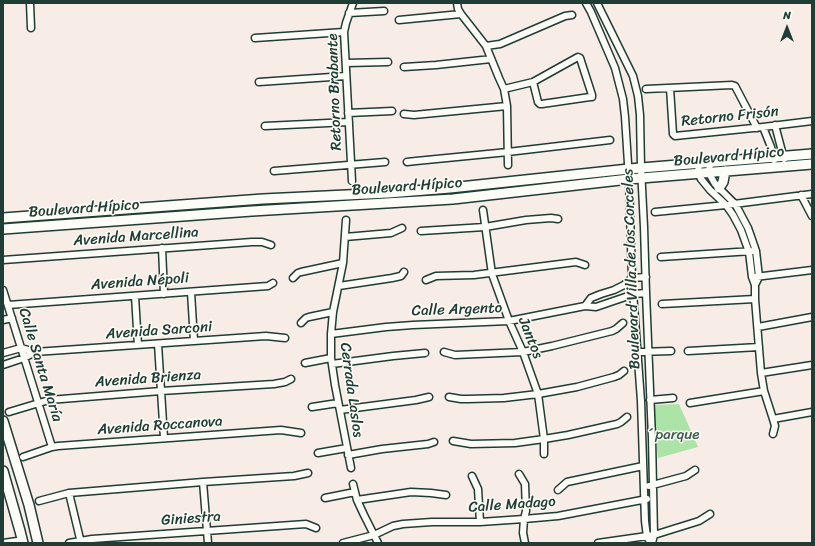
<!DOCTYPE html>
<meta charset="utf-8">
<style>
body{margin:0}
#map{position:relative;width:815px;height:546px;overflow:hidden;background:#f8ece7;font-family:Sriracha,sans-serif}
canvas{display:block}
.frame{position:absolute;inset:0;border:4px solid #1f3d34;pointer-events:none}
.north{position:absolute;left:767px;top:8px;width:40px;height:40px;-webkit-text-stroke:3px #fdfcf7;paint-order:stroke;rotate:0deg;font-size:11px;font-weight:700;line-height:16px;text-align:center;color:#1f3d34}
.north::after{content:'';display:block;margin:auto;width:14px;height:18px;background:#1f3d34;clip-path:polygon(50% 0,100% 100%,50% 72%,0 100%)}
</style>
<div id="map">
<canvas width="815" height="546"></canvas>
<div class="frame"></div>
<div class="north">N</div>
</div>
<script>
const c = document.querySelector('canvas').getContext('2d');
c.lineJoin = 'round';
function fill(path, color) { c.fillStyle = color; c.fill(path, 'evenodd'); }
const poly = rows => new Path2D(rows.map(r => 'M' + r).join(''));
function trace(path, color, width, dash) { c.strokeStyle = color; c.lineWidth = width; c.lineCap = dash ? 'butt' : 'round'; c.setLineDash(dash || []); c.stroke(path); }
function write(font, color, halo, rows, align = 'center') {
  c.font = font + ' Sriracha,sans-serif'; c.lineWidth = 3; c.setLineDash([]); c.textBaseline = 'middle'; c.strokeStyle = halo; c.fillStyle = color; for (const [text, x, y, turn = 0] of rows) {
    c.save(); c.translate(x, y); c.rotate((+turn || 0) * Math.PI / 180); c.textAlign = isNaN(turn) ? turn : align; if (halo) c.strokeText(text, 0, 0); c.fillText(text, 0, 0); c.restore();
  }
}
const green = poly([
 [679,404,698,447,658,458,653,405]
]);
const street = poly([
 [30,3,31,28],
 [457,3,458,9,461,14,486,46,499,78,504,89,507,106,508,165],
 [586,3,591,12,615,68,623,99,625,117,629,179,632,278,641,401,645,521,647,537,651,543],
 [597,3,633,76,638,96,640,115,641,168,644,227,646,293,652,438,654,535,652,543],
 [349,13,384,11],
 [399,20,461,14],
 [255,38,344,32],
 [486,46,500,44,565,16,572,15],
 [346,63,388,62],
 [404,67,436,65,491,59],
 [259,82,346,76],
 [670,88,673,134,675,136,763,127,812,121],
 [504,89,533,82,578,57,580,58,592,95,592,97,590,97,542,104,540,104,538,102,533,82],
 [646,89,732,85,735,86,757,128],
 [348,113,392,111],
 [404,114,414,115,507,106],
 [775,125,784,159],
 [265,126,349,122],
 [763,127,771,147,774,160],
 [407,162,416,161,508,152,610,140],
 [710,162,709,173,710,175,715,184,735,204,739,211,748,228,756,251,759,277,755,285,755,299,761,373,764,391,773,419,775,426,773,434],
 [699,163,698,173,701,179,710,190,726,205,733,215,741,230,749,252,752,277,755,285],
 [274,171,385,162],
 [352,181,344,32,346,23,353,3],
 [801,195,812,216],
 [483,210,492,274,509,321,523,352,538,394,544,439,544,454],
 [655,212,726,205,812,194],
 [346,220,343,263,333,312,331,334,331,358,335,385,351,468],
 [421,231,485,227,526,220,551,218,558,219],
 [345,237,391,233,402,228],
 [162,248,164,294],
 [661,257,752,251],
 [3,260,252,242,262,242,271,245],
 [755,277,812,270],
 [293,278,298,273,301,272,343,263],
 [426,280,436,276,474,275,576,262,585,265],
 [339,286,392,278,401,276,404,272],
 [3,290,52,447],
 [191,292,194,341],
 [135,296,138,345],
 [662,304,755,299],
 [8,305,268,286,273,283],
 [585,306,591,298,601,294,614,290,624,285,632,278,646,277],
 [3,320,12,318],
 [301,323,306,318,309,317,333,312],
 [758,327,812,317],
 [331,334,386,327,413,325,509,321,585,306,596,307,634,294,646,293],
 [158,344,164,438],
 [688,351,759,347],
 [444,352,455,355,523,352,552,346,612,331,616,329,623,323],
 [638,352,671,351],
 [3,353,21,348,35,352,266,336,285,338],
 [305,363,331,358],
 [332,364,393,356,425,353],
 [3,365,24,358,35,352],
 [761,373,812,365],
 [449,397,461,399,468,399,504,398,538,394,577,387,614,377,619,375,624,371],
 [650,400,673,398],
 [690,403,764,391],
 [312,407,338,403],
 [340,410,416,400,429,397],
 [9,412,49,400,161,391,274,384,285,382,291,379],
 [773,419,812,412],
 [453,441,471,444,515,443,544,439,568,435,617,424,621,422,627,417],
 [318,453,347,448],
 [348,455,382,449,428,444,434,442],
 [23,457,52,447,58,446,281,430,301,433],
 [519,474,525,484,526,511,524,519,523,533,525,543],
 [472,476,478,489,480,522],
 [203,482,208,543],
 [353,484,357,500,364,515,378,543],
 [649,486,686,476,695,470],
 [558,490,567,482,643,466],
 [325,498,355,492],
 [357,500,411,492,431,493,446,495],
 [39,501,69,493],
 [3,543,17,541],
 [69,543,92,539,306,524,316,528],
 [81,543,69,493,203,482,294,476,308,473],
 [343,543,374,535,393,526,403,524,432,522,480,522,524,519,558,516,647,499],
 [598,543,654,535,699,521,710,514]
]);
const secondary = poly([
 [719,188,723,182,725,171],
 [3,218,263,199,388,193,450,188,629,169,812,154],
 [3,229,252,211,453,199,629,179,812,164],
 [3,421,29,505,38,543],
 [3,471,20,531,23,543]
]);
const streetNames = [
 ["Retorno Brabante",335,92,-92],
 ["Retorno Frisón",730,117,-6],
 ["Boulevard Hípico",729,157,-5],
 ["Boulevard Hípico",407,187,-4],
 ["Boulevard Hípico",84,209,-4],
 ["Avenida Marcellina",136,237,-4],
 ["Boulevard Villa de los Corceles",632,269,-92],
 ["Avenida Népoli",140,282,-4],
 ["Calle Argento",457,310,-2],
 ["Avenida Sarconi",159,331,-4],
 ["Jantos",530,338,68],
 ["Calle Santa María",40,365,73],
 ["Avenida Brienza",148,379,-4],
 ["Cerrada Laslos",351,390,82],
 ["Avenida Roccanova",160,426,-4],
 ["Calle Madago",512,505,-4],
 ["Giniestra",191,519,-4]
];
const parkNames = [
 ["´parque",673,435]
];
fill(green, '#ace3a6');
trace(street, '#1f3d34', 9);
trace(secondary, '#1f3d34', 12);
trace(street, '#fdfcf7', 6);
trace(secondary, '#fdfcf7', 9);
write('15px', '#1f3d34', '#fdfcf7', streetNames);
write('15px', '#3b5e4b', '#fdfcf7', parkNames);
</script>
